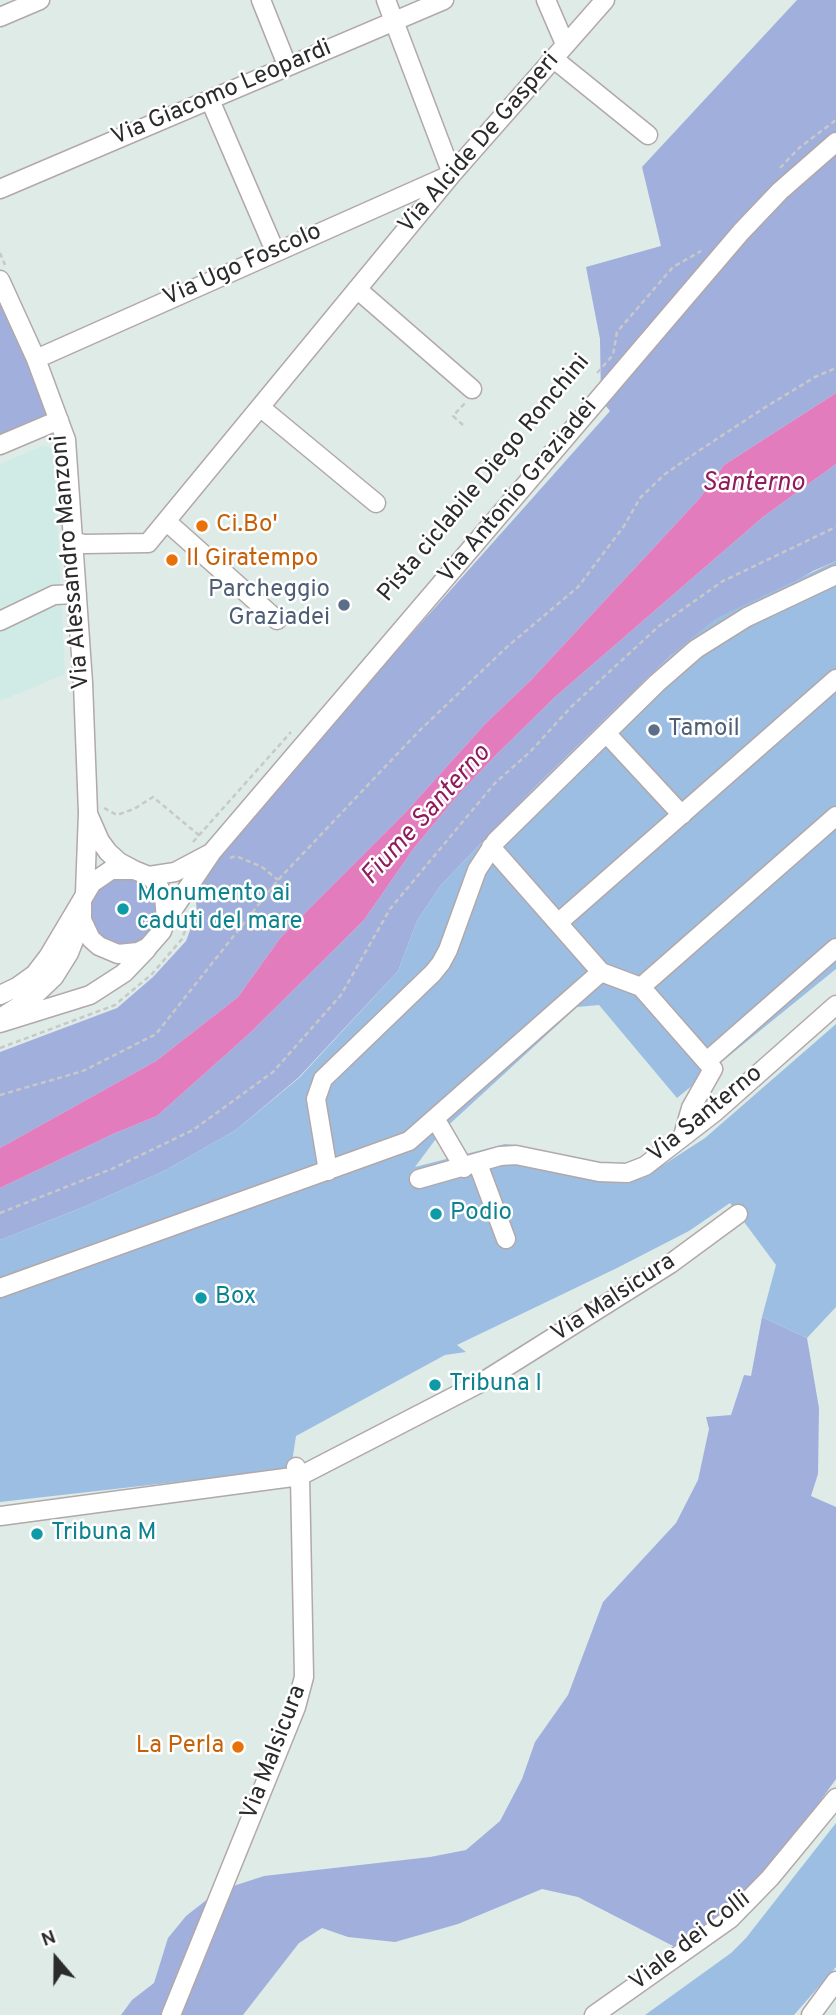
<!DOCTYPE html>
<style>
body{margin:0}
#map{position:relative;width:836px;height:2015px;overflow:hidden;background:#dfebe7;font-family:Overpass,sans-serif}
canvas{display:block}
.north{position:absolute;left:21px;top:1924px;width:70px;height:70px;-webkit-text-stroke:5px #fff;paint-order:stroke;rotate:340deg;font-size:19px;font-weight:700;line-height:28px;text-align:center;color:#2b2b2b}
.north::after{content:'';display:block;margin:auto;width:24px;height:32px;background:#2b2b2b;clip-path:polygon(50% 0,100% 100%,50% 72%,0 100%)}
</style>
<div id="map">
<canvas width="836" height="2015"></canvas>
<div class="north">N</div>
</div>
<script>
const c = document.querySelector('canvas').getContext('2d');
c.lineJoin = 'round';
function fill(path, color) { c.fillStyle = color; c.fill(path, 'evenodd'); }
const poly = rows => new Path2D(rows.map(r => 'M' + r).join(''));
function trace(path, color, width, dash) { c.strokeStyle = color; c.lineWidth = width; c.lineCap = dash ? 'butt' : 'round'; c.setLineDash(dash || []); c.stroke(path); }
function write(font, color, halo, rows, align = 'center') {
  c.font = font + ' Overpass,sans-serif'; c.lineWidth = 5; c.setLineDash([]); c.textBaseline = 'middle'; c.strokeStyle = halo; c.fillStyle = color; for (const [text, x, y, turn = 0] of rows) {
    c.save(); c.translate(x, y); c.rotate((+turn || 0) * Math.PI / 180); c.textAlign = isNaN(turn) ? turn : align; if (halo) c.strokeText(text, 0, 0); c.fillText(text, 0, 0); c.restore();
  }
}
const education = poly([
 [43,446,50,447,54,454,65,674,0,701,0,464]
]);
const green = poly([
 [797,0,836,0,836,393,724,465,699,499,531,680,486,723,404,814,281,937,238,997,156,1061,0,1148,0,1052,117,1008,153,977,186,941,197,912,195,890,215,865,213,857,610,411,601,400,600,339,586,267,661,246,642,167],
 [0,271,64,424,0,452],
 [836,464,836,561,813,571,671,655,537,785,441,885,417,921,398,971,298,1078,236,1130,164,1171,86,1206,0,1240,0,1188,113,1134,157,1116,250,1033,364,920,414,848,458,795,496,755,555,697,763,517],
 '90 911a34 34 0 1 1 68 0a34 34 0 1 1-68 0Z',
 [762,1317,807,1338,819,1408,818,1474,811,1496,836,1507,836,1779,761,1883,675,1947,578,1897,542,1889,458,1924,395,1942,348,1937,322,1928,299,1943,243,2015,121,2015,132,2000,154,1983,168,1938,186,1916,218,1891,264,1876,430,1857,466,1850,500,1821,522,1779,535,1742,568,1695,603,1602,676,1523,698,1480,709,1429,706,1417,731,1415,744,1375,751,1376]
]);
const pitch = poly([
 [836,561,836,969,677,1098,599,1005,577,1007,441,1132,415,1167,505,1144,516,1145,516,1155,612,1180,627,1182,643,1178,705,1138,836,1024,836,1307,807,1338,762,1317,776,1265,730,1203,689,1231,617,1268,457,1345,466,1352,445,1355,296,1436,291,1469,0,1502,0,1240,86,1206,164,1171,236,1130,299,1078,398,971,417,921,441,885,537,785,671,655,715,619],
 [836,1823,836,1967,794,2015,645,2015,731,1953,746,1938]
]);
const water = poly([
 [836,393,836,464,763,517,555,697,496,755,458,795,414,848,364,920,250,1033,157,1116,113,1134,0,1188,0,1148,156,1061,238,997,281,937,404,814,486,723,531,680,699,499,724,465]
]);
const path = poly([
 [780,168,799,148,836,120],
 [0,253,5,265],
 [597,373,613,355,617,332,673,267,701,251],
 [463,425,453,416,465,403],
 [104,808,117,815,134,809,153,797,200,836],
 [193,842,291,732],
 [230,858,236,856,262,867,278,880],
 [0,1048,115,1005,152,974,182,939,193,908],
 [0,1095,83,1071,156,1034,278,880,418,732,508,646,578,587,624,526,640,498,665,474,703,448,764,408,815,377,836,368],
 [0,1213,114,1168,193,1130,273,1072,341,995,390,909,495,783,530,752,571,707,659,626,723,581,836,527]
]);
const minor = poly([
 [261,0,287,65],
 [546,0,565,44],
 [0,17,40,0],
 [554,59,648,135],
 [210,100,275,251],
 [0,189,444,0],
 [0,280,36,359,66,440,83,683,88,813,85,893],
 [357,289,472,389],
 [36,359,452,174,386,0],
 [260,407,376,503],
 [0,445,59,420],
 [166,521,277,620],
 [72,541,84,544,148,543,452,174,605,0],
 [0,621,54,595,77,594],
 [606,733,682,815],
 [89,816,100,841,108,852,119,862,134,870],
 [491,847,601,972,641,987,713,1069,691,1108,683,1136],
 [149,876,175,872,209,854],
 [166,920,212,852,741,232,780,191,836,142],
 [558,923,836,679],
 [641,987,836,816],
 [0,995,17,987,35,974,48,957,92,883,111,870,134,870,149,876,158,885,164,896,166,920,162,931,148,947,138,952,118,954,99,946,91,939,82,920,82,902],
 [2,1017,33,997,54,977,69,953,82,920],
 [0,1023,90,995,124,973,147,949],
 [707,1061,836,948],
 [436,1120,464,1168],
 [478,1164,506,1239],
 [328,1171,316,1099,323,1079,433,973,441,963,448,950,477,870,496,841,657,683,696,649,747,617,836,575],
 [419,1179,500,1156,516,1155,599,1172,627,1173,645,1166,715,1112,836,1005],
 [0,1288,409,1141,601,972],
 [0,1516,300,1476,484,1381,670,1264,738,1214],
 [171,2015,296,1707,304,1677,300,1476,296,1467],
 [594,2015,730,1919,770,1878,836,1798],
 [811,2015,836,1981]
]);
const markers = [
 [202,526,7,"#e8710a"],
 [172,560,7,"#e8710a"],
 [344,605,7,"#5c6f8a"],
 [654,730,7,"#5c6f8a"],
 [123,909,7,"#0f9aa8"],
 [436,1214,7,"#0f9aa8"],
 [201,1298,7,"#0f9aa8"],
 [435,1385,7,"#0f9aa8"],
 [37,1534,7,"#0f9aa8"],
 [238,1747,7,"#e8710a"]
];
const streetNames = [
 ["Via Giacomo Leopardi",222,94,-23],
 ["Via Alcide De Gasperi",480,144,-49],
 ["Via Ugo Foscolo",243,266,-24],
 ["Pista ciclabile Diego Ronchini",485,479,-50],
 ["Via Antonio Graziadei",519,492,-50],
 ["Via Alessandro Manzoni",72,562,-95],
 ["Via Santerno",706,1115,-39],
 ["Via Malsicura",614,1299,-33],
 ["Via Malsicura",275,1753,-69],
 ["Viale dei Colli",691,1942,-38]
];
const foodNames = [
 ["Ci.Bo'",216,526],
 ["Il Giratempo",186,560],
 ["La Perla",224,1747,"right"]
];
const serviceNames = [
 ["Parcheggio",330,591],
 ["Graziadei",330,619],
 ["Tamoil",668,730,"left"]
];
const cultureNames = [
 ["Monumento ai",137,895],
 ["caduti del mare",137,923],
 ["Podio",450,1214],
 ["Box",215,1298],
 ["Tribuna I",449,1385],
 ["Tribuna M",51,1534]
];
const waterNames = [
 ["Santerno",753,485],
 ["Fiume Santerno",427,816,-48]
];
fill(education, '#d0ebe5');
fill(green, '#a1afdc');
fill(pitch, '#9dbee3');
fill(water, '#e37cbd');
trace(minor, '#b2a8a9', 21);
trace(path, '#c8c8c8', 2.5, [5, 3.5]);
trace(minor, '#fff', 18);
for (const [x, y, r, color] of markers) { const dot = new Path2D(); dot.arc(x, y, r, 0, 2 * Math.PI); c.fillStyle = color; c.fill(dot); trace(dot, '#fff', 2.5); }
write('24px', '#2b2b2b', '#fff', streetNames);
write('24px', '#c56008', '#fff', foodNames, 'left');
write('24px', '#4e5e75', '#fff', serviceNames, 'right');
write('24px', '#0d838f', '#fff', cultureNames, 'left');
write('italic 26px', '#8f1b5b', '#fff', waterNames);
</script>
